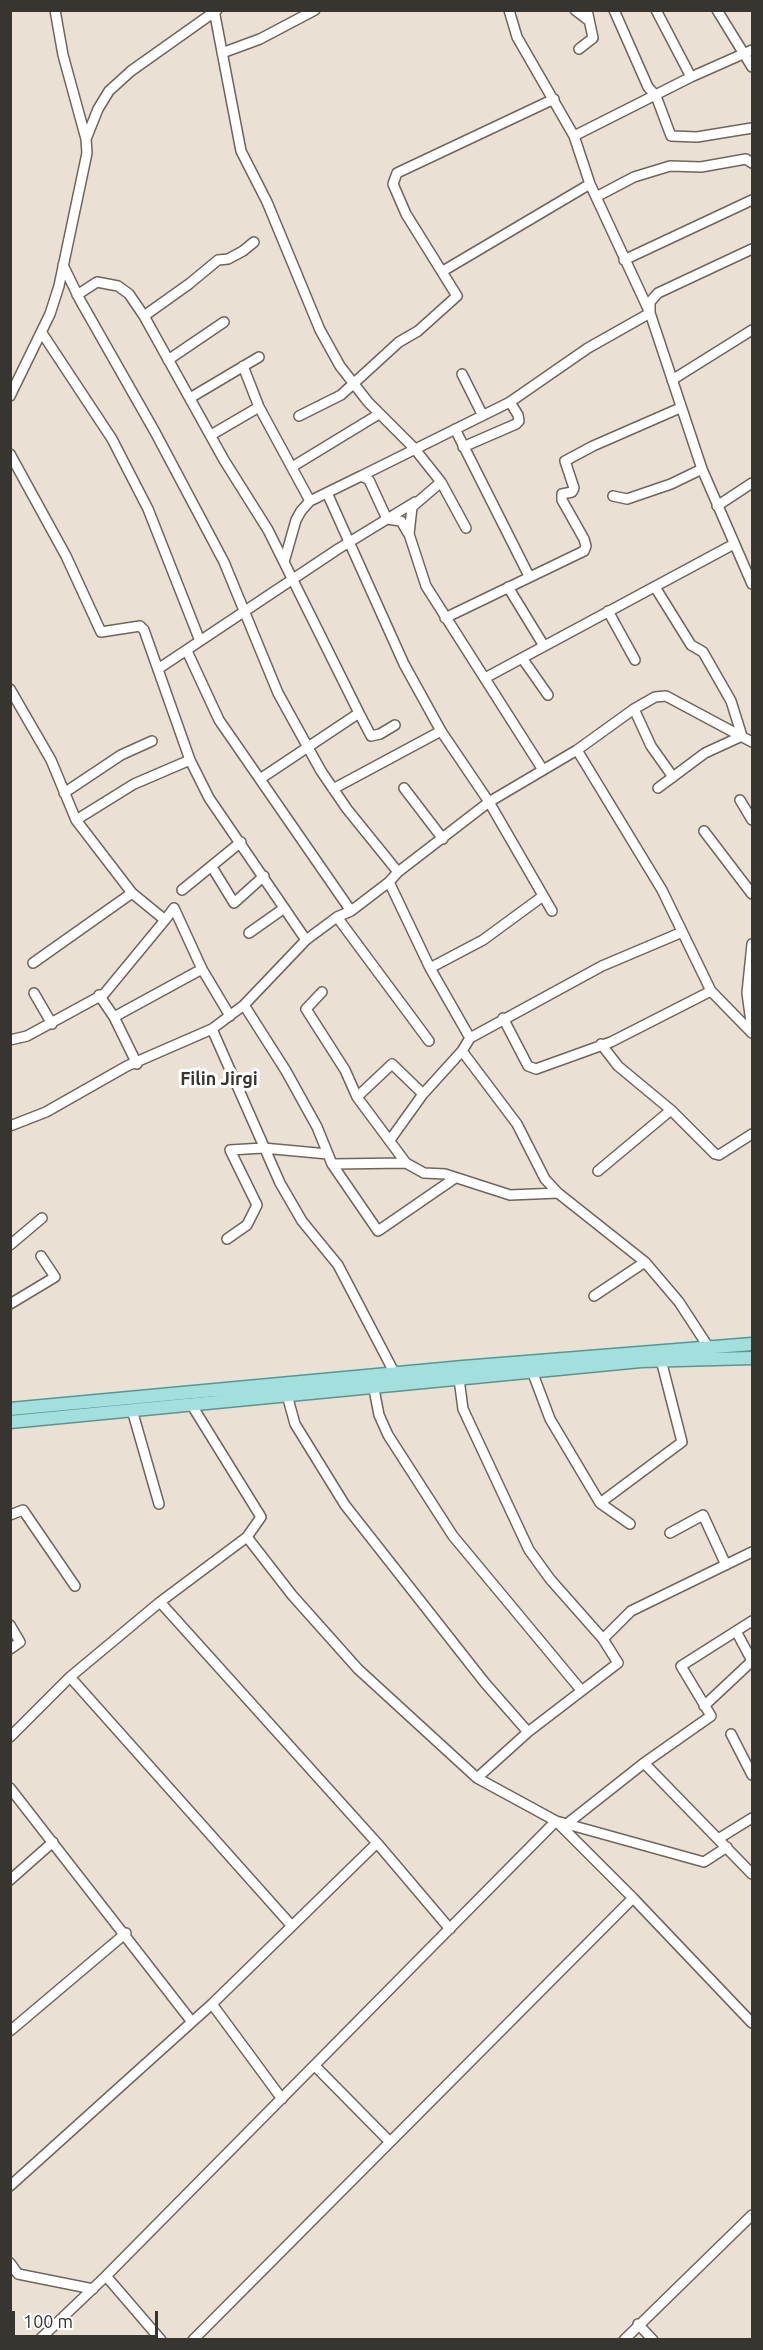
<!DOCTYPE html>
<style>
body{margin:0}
#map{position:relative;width:763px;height:2350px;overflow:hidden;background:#ebe0d4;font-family:Ubuntu,sans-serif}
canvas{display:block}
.frame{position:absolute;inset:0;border:12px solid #38342f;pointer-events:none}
.scale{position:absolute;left:12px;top:2311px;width:146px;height:27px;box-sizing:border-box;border:3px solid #38342f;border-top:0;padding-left:8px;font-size:18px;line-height:21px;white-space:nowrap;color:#38342f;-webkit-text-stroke:4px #fff;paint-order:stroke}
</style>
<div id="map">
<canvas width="763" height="2350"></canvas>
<div class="frame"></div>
<div class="scale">100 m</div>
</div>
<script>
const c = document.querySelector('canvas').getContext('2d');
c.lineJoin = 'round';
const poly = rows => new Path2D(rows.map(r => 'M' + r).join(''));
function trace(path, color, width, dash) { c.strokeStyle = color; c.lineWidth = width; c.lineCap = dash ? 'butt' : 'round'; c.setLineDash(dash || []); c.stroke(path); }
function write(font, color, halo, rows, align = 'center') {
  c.font = font + ' Ubuntu,sans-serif'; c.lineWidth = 6; c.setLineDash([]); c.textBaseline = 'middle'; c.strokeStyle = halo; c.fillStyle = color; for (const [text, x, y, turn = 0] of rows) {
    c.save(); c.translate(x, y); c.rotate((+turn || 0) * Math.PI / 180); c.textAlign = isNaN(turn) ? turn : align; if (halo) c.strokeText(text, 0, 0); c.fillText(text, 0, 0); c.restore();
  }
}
const minor = poly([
 [214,10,241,151,267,202,320,330,340,366,368,402,414,448,441,482,466,528],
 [509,10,517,37,574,136,590,184,650,313,702,469,752,584],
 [575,10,588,20],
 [614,10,648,87,656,96,671,136,697,137,752,128],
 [656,10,691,77],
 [717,10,752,67],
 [579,49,593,38,587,10],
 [222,53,260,39,315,10],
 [574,136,691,77,752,50],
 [86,139,98,109,109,91,131,71,217,10],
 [596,197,634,177,670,166,701,167,746,159,752,163],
 [254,242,243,251,228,259,218,260,189,284,144,316,224,460,268,530,359,713,260,779],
 [624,260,752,200],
 [63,265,80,300,155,432,224,562,278,693,321,771,347,809,398,872],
 [443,271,590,184],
 [77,295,97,282,118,286,129,294,144,316],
 [42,333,112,439,148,509,200,641],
 [168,360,224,322],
 [243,366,259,407,310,501],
 [462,374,482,414],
 [672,380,752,330],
 [10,396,50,314,59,286,87,153,86,139,63,55,55,10],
 [190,398,259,357],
 [299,416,341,395,399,342,418,331,457,296,406,214,393,184,397,173,554,99],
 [455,429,529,576],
 [211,435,259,407],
 [463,447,516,424,519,421,518,415,510,402],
 [10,454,66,556,101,632,140,626,144,630,190,760,209,798,306,940],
 [292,467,379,414],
 [361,476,510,402,588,348,650,313,650,302,658,293,752,249],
 [441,482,412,507,409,534,426,586,543,770],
 [328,495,404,664,441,731,489,802,552,911],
 [613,496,627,499,671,484,702,469],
 [717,506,752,483],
 [284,562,296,520,301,511,310,501,361,476,369,480,387,519,401,521,408,533],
 [508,587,544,646],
 [655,587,691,645,703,652,731,701,742,736,705,753,658,788],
 [608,611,635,660],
 [445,618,584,551,586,546,584,539,562,500,562,494,572,492,574,488,565,461,593,446,680,408],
 [187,651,219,720,351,911],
 [522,658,548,695],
 [158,669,338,549,415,502],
 [485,678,734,544],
 [10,689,51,760,76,820,132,893,165,920,174,908,202,969,230,1016],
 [634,709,651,746,673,777],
 [359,713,371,736,380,734,395,725],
 [577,750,662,890,711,991,752,1033],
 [404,788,443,839],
 [333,789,441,731],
 [64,793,121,755,152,741],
 [740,800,752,820],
 [76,820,134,784,190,760],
 [704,831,752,894],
 [212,867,234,903,264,876],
 [389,882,430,968,470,1038],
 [182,890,241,842],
 [337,917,429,1041],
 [249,933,283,909],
 [752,944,747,993,752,1030],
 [33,963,132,893],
 [430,968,483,940,543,896],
 [322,992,306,1009,345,1070,357,1097,406,1163],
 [34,993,52,1024],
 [99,995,114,1017,137,1064],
 [244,1005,286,1071,317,1127,328,1154],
 [114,1017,202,969],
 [503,1018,528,1066,536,1069,611,1042,711,991],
 [212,1029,280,1183,302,1221,338,1265,395,1374],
 [10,1040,27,1036,104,994,165,920],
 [601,1044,618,1066,671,1110,715,1154,719,1155,752,1134],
 [462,1051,517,1124,545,1179,558,1193],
 [357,1097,392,1064,423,1094],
 [10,1126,46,1112,127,1066,212,1029,244,1005,306,940,337,917,351,911,389,882,398,872,489,802,577,750,634,709,655,697,666,696,752,742],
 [390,1140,423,1094,462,1051,470,1038,602,966,680,933],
 [332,1164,378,1231,455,1178],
 [598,1171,671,1110],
 [227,1239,247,1225,257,1205,230,1150,263,1148,328,1154,332,1164,406,1163,424,1173,445,1174,510,1195,558,1193,645,1262,679,1302,709,1348],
 [10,1245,42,1218],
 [594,1296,645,1262],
 [10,1304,55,1277,41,1256],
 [532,1371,550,1419,600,1503,682,1442,661,1360],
 [459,1379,463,1409,529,1550,550,1579,603,1639],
 [374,1389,379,1415,388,1435,453,1536,581,1690],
 [287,1395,295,1424,345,1505,485,1683,528,1732],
 [191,1404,261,1517,247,1537,292,1595,358,1669,477,1778,556,1821,704,1862,727,1847],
 [132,1410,159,1504],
 [600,1503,630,1524],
 [10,1515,23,1510,75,1586],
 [670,1533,703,1515,726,1565],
 [160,1602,377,1843,450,1929],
 [10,1625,20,1642,10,1649],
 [736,1631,752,1661],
 [70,1677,291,1925],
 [704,1706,752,1661],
 [731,1734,752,1775],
 [10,1737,70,1677,160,1602,247,1537],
 [644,1763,752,1874],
 [477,1778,528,1732,618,1663,603,1639,631,1611,752,1552],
 [10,1788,192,2022],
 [568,1823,644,1763,711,1716,681,1666,752,1621],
 [718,1839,752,1818],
 [10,1880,53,1842],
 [212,2004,282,2099],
 [10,2031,126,1933],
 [315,2066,390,2142],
 [10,2186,212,2004,377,1843],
 [10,2263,18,2274,93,2289],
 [106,2276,161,2340],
 [638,2324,653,2340],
 [39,2340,106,2276,556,1821,633,1898],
 [193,2340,633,1898,752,2023],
 [624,2340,752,2215]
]);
const major = poly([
 [10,1409,463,1367,752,1344],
 [10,1422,641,1361,752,1358]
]);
const neighbourhoodNames = [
 ["Filin Jirgi",219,1079]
];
trace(minor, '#6e665b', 12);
trace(major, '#569792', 15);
trace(minor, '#fff', 9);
trace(major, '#a3e0dd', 12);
write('bold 18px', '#38342f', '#fff', neighbourhoodNames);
</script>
